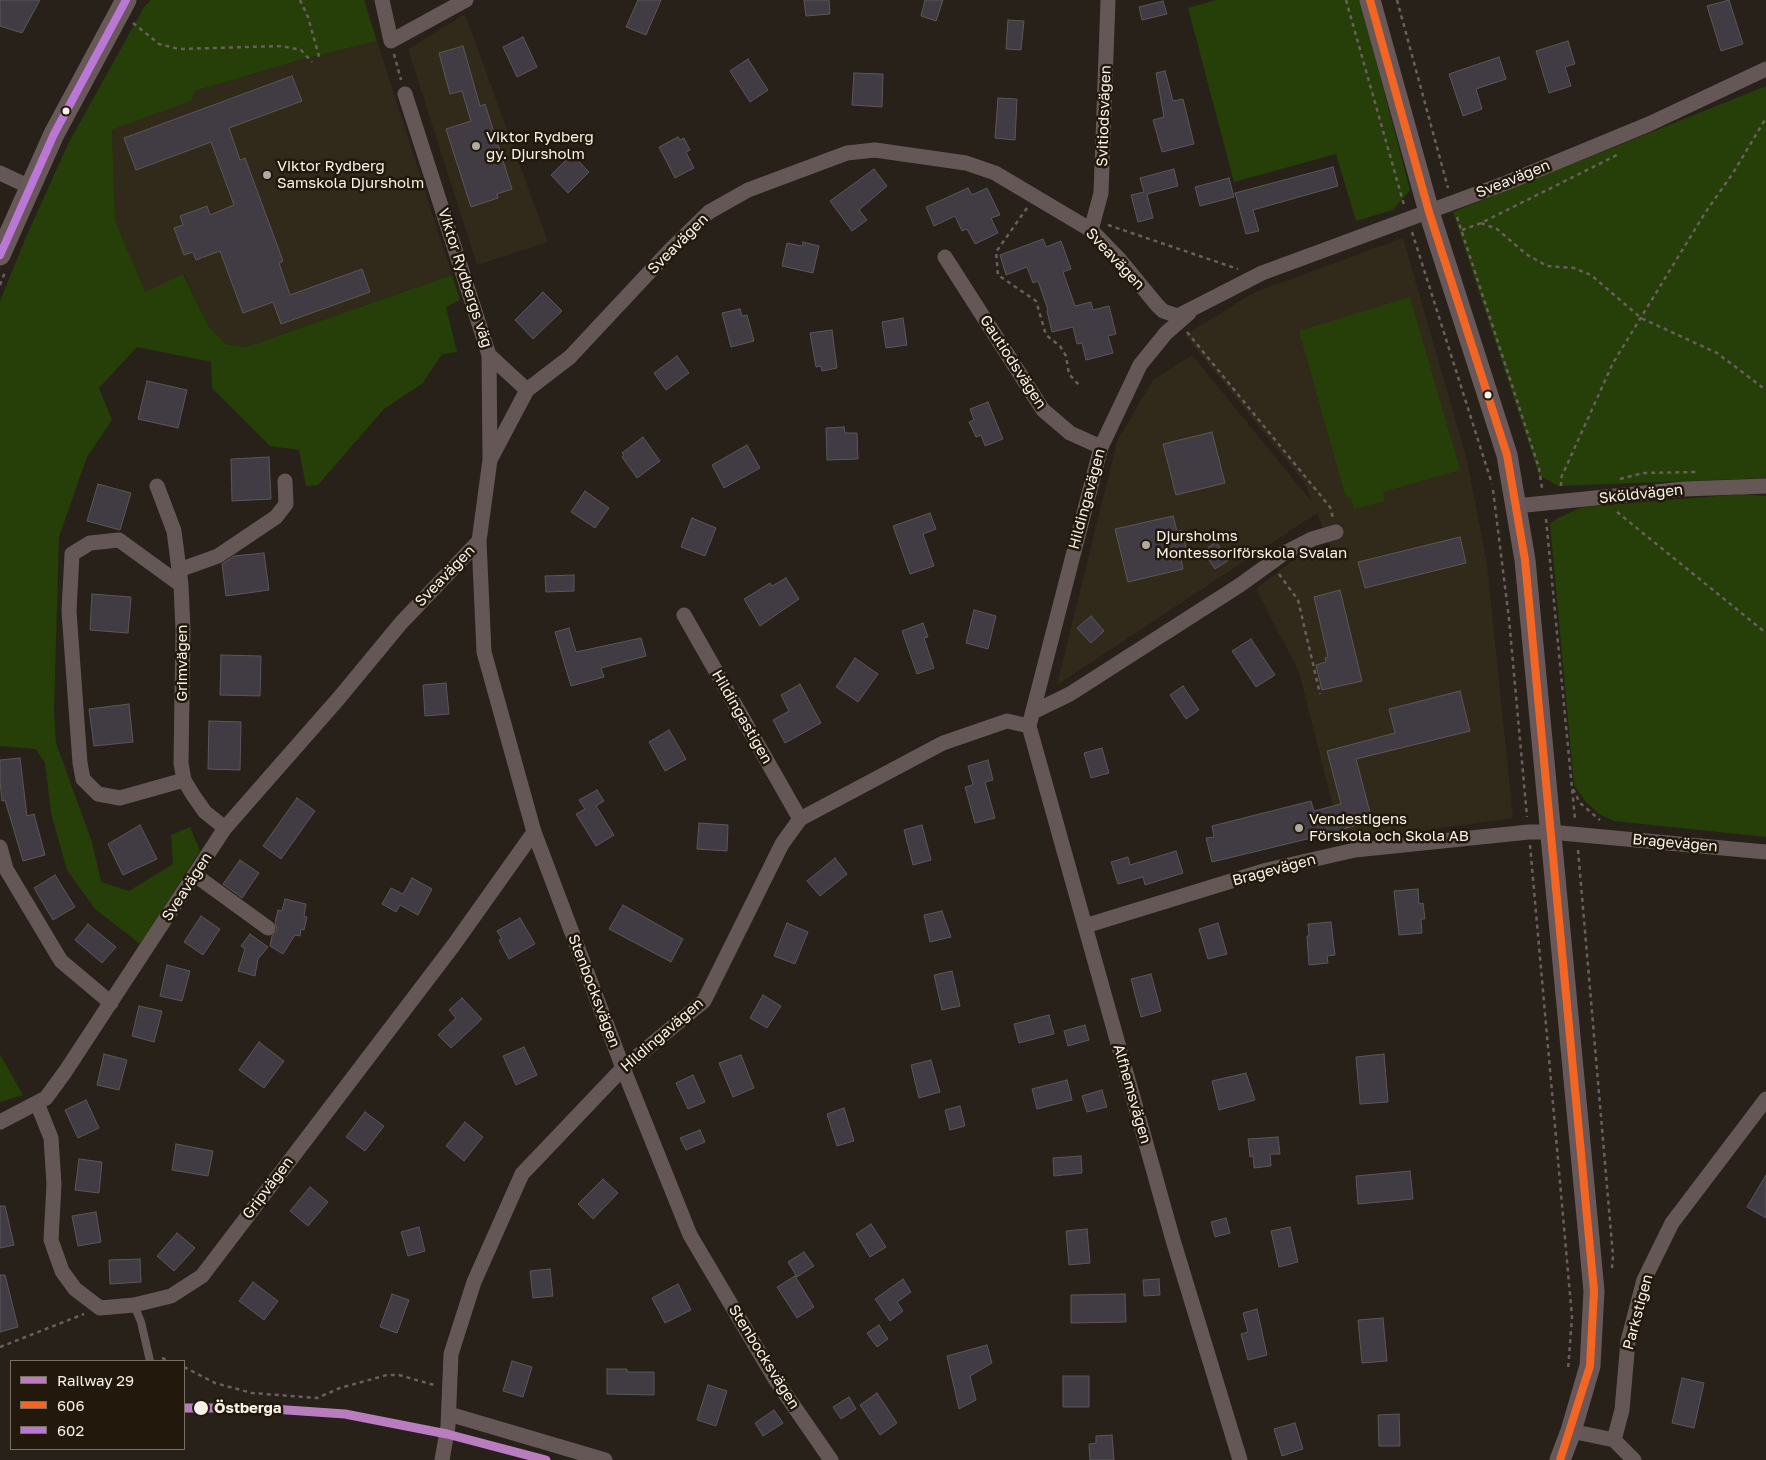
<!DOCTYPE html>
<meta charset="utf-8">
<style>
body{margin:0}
#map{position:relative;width:1766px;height:1460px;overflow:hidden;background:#27211a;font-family:"Golos Text",sans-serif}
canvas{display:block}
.legend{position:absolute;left:10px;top:1360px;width:175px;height:90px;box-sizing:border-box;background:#22190c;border:1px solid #787064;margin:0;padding:6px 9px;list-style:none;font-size:15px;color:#f8f2e9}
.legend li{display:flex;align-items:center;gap:10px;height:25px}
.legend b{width:25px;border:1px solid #787064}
</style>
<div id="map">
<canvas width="1766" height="1460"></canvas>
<ul class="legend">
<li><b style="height:6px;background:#b97dbf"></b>Railway 29</li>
<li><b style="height:6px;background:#f26522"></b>606</li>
<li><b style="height:6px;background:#ba77d6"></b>602</li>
</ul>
</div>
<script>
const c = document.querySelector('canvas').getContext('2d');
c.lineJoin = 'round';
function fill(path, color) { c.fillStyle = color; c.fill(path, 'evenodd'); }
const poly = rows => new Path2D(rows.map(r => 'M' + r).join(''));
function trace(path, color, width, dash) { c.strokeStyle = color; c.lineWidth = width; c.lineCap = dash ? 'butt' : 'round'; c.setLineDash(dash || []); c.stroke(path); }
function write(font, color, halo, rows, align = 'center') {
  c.font = font + ' "Golos Text",sans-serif'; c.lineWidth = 5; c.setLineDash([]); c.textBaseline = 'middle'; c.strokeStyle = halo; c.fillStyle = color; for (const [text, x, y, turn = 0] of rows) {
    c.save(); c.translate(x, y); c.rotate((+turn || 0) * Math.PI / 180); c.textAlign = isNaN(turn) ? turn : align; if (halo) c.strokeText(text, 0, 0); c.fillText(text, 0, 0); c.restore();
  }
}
const education = poly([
 [465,14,548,242,477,265,408,49],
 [377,41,452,275,246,347,226,344,209,327,184,274,145,293,115,220,112,130,190,101,195,91,300,60],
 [1403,238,1467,460,1487,564,1513,818,1342,842,1299,672,1256,589,1302,553,1330,546,1317,513,1057,685,1117,441,1153,380,1192,355,1312,502,1304,482,1185,335,1255,292]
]);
const green = poly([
 [151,0,364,0,377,41,300,60,195,91,191,101,112,130,115,220,145,292,183,274,209,327,226,344,246,347,452,275,460,300,446,307,457,352,442,354,423,383,384,409,318,485,306,486,299,450,270,446,212,388,211,362,137,347,99,388,112,420,87,457,59,537,54,710,56,743,92,842,101,882,129,891,173,864,171,835,190,827,200,851,140,944,95,909,67,870,51,813,45,763,36,749,0,746,0,301,26,237,68,144,144,7],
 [1216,0,1360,0,1410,190,1393,210,1356,221,1336,154,1234,182,1188,8],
 [1766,86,1766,478,1558,486,1539,475,1453,212],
 [1410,297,1460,470,1383,492,1385,501,1354,509,1351,497,1346,498,1299,331],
 [1743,494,1766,496,1766,837,1614,821,1599,814,1585,801,1574,785,1550,524,1558,518,1582,507],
 [0,1054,23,1095,0,1102]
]);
const building = poly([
 [0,0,40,0,22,33,0,26,0,0],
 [638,0,661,0,646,35,626,27,638,0],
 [804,0,829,0,830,14,806,16,804,0],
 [925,0,943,0,936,21,921,16,925,0],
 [1729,0,1743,44,1721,51,1707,6,1729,0],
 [1163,1,1167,14,1142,20,1139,7,1163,1],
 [1008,20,1024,21,1021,50,1006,49,1008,20],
 [523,37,537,67,517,77,503,47,523,37],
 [1568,41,1575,64,1565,67,1571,86,1549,93,1536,51,1568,41],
 [463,46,480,106,485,104,512,189,497,194,498,198,471,207,446,129,471,121,462,91,450,94,439,53,463,46],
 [1499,57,1506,79,1476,89,1482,109,1463,116,1449,74,1499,57],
 [748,59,768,90,750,102,730,71,748,59],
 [1165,71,1173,101,1183,99,1194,144,1162,152,1153,120,1164,117,1156,73,1165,71],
 [854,73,883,74,882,107,852,105,854,73],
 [292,76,302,101,229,128,240,160,245,158,283,261,279,263,290,295,362,269,370,292,281,324,273,302,243,313,220,251,196,260,193,252,184,255,174,228,183,225,180,216,207,206,210,215,234,205,211,142,136,170,124,138,292,76],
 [998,98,1017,99,1015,140,995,138,998,98],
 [678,137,680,140,684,138,690,150,686,152,694,168,675,178,659,147,678,137],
 [572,154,589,172,568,193,551,175,572,154],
 [1333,167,1338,186,1253,210,1259,231,1246,234,1235,193,1333,167],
 [874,169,887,186,859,210,867,220,852,231,830,201,874,169],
 [1174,169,1178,186,1147,194,1153,218,1138,222,1131,195,1144,192,1140,178,1174,169],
 [1229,178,1234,197,1200,206,1195,187,1229,178],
 [968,188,972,195,987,188,1000,215,991,218,998,233,975,244,967,229,962,231,955,216,934,226,926,207,968,188],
 [1043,239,1046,247,1061,241,1071,269,1063,272,1075,306,1091,302,1093,310,1109,306,1116,334,1108,336,1113,353,1086,360,1082,343,1077,344,1073,327,1052,332,1047,311,1048,310,1038,281,1033,283,1027,267,1006,275,1000,255,1043,239],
 [803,242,819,246,813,273,782,266,787,243,802,246,803,242],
 [543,292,562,311,533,339,515,320,543,292],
 [740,309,742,316,747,315,754,341,731,347,722,313,740,309],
 [903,318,907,345,886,348,882,322,903,318],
 [832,330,837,368,822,371,821,366,816,367,810,333,832,330],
 [677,356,689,373,666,390,654,373,677,356],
 [147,381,187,390,178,428,138,419,147,381],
 [988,402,1003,439,985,446,981,435,976,437,969,422,974,420,970,409,988,402],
 [844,427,845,433,857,433,858,459,827,460,826,428,844,427],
 [1212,432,1225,483,1176,495,1163,444,1212,432],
 [643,437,660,461,637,478,622,457,624,455,622,453,643,437],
 [747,445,760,468,724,488,712,465,747,445],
 [269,457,271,499,232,501,231,459,269,457],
 [98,484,131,493,120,530,87,521,98,484],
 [585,491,609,508,595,528,571,512,585,491],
 [930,513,936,529,923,534,934,566,910,574,893,526,930,513],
 [1173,516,1177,531,1182,530,1187,552,1180,554,1183,569,1128,582,1115,529,1173,516],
 [692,518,716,528,705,556,681,547,692,518],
 [1460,537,1466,563,1365,588,1358,562,1460,537],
 [1216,542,1229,560,1215,569,1203,551,1216,542],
 [264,553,269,590,226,596,222,564,234,556,264,553],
 [574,575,574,591,546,592,545,576,574,575],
 [786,578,799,599,760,626,744,599,770,583,772,586,786,578],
 [1340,590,1362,681,1322,690,1316,665,1326,662,1325,658,1328,657,1314,597,1340,590],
 [92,594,131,597,128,633,90,630,92,594],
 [974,610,996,616,988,649,966,643,974,610],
 [1091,616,1104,631,1091,643,1077,628,1091,616],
 [923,623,928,637,924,638,934,668,917,674,902,631,923,623],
 [569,628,576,652,641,638,646,656,601,668,604,677,571,686,555,632,569,628],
 [1251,639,1275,675,1256,687,1232,651,1251,639],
 [221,655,261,656,260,696,220,695,221,655],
 [855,658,878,674,858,702,836,687,855,658],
 [446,683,449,714,425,716,423,685,446,683],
 [800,684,821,723,785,743,773,720,789,711,781,695,800,684],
 [1183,686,1199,710,1186,719,1170,695,1183,686],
 [1460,691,1470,731,1356,759,1372,820,1328,834,1212,862,1206,838,1214,837,1212,826,1311,801,1314,811,1341,804,1327,751,1395,733,1389,709,1460,691],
 [129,704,133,742,94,746,89,709,129,704],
 [209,721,241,722,240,770,208,769,209,721],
 [669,730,686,759,665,771,649,742,669,730],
 [1102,748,1109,773,1091,778,1084,753,1102,748],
 [20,758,27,816,34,814,45,855,23,861,5,800,2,801,0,781,0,760,20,758],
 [988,760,993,780,985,782,995,818,975,823,965,787,973,785,968,766,988,760],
 [597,790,604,801,596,806,614,835,596,846,576,814,585,809,579,800,597,790],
 [297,798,315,811,281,859,263,846,297,798],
 [699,823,728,825,727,851,697,849,699,823],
 [140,825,157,859,123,875,108,844,140,825],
 [922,825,931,860,913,865,904,830,922,825],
 [1176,851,1183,873,1145,885,1143,877,1118,884,1111,862,1128,857,1130,865,1176,851],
 [835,858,847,874,820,896,807,881,835,858],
 [240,860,259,873,242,898,223,884,240,860],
 [55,875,75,907,53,920,34,888,55,875],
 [412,878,432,889,418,915,400,905,396,912,382,904,391,888,403,894,412,878],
 [1418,889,1419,904,1423,903,1425,919,1421,919,1422,933,1399,935,1394,891,1418,889],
 [285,899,306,904,304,916,307,917,304,930,301,929,300,936,295,935,283,954,270,946,272,936,277,929,275,923,278,910,282,911,285,899],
 [623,905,683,939,671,962,609,929,623,905],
 [942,911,951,937,930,942,924,915,942,911],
 [201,916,220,929,203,955,184,942,201,916],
 [520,918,535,944,509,959,499,940,502,939,497,931,520,918],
 [1331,922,1335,955,1327,956,1328,963,1309,965,1307,936,1309,936,1308,924,1331,922],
 [787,923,808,932,795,964,774,956,787,923],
 [1218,923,1227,954,1208,959,1199,929,1218,923],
 [88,924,116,947,102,963,75,940,88,924],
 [250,934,268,947,258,959,255,976,238,971,245,949,241,946,250,934],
 [167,965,190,971,182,1001,160,996,167,965],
 [952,971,960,1006,942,1010,934,975,952,971],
 [1151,974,1161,1011,1141,1017,1131,979,1151,974],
 [763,995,781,1006,767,1028,750,1018,763,995],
 [462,998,482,1019,451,1048,438,1035,456,1018,449,1010,462,998],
 [139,1006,162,1011,154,1042,132,1036,139,1006],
 [1049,1015,1054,1034,1019,1043,1014,1024,1049,1015],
 [1085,1025,1089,1040,1068,1046,1064,1031,1085,1025],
 [259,1042,284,1061,264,1088,239,1070,259,1042],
 [524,1047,537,1075,516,1085,503,1056,524,1047],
 [104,1054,127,1060,119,1090,97,1085,104,1054],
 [1384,1054,1388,1102,1360,1104,1356,1057,1384,1054],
 [741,1055,754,1088,733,1097,719,1063,741,1055],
 [931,1060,940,1092,919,1098,911,1065,931,1060],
 [1246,1073,1255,1100,1219,1110,1212,1081,1246,1073],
 [693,1075,705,1102,688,1109,676,1083,693,1075],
 [1067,1080,1072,1100,1037,1109,1032,1089,1067,1080],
 [1102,1090,1107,1107,1087,1112,1082,1096,1102,1090],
 [86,1100,99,1128,78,1138,65,1110,86,1100],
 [960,1106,965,1126,950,1130,945,1110,960,1106],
 [844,1108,854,1141,837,1146,827,1114,844,1108],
 [365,1112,384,1126,365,1151,346,1137,365,1112],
 [465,1122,483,1137,464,1161,446,1146,465,1122],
 [700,1130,705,1142,686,1150,680,1138,700,1130],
 [1278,1137,1280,1154,1270,1154,1271,1166,1254,1168,1253,1156,1250,1157,1248,1139,1278,1137],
 [176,1144,213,1151,208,1176,172,1170,176,1144],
 [1081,1156,1082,1173,1054,1176,1053,1158,1081,1156],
 [79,1159,102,1162,99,1193,75,1190,79,1159],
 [1410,1171,1413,1199,1358,1204,1356,1176,1410,1171],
 [1766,1175,1766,1218,1747,1207,1766,1175],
 [603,1179,618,1193,593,1219,578,1204,603,1179],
 [310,1187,328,1202,308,1226,290,1211,310,1187],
 [0,1206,5,1206,14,1245,0,1248,0,1206],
 [96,1212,101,1242,78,1246,72,1216,96,1212],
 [1226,1218,1230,1233,1215,1237,1211,1222,1226,1218],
 [871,1224,886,1247,870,1257,856,1234,871,1224],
 [419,1227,425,1251,408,1256,401,1232,419,1227],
 [1290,1227,1298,1262,1279,1267,1271,1231,1290,1227],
 [1087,1229,1090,1263,1069,1265,1066,1231,1087,1229],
 [177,1233,195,1248,174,1271,157,1256,177,1233],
 [804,1252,814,1266,797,1277,788,1262,804,1252],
 [140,1259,141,1282,110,1284,109,1260,140,1259],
 [550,1269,553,1296,533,1298,530,1271,550,1269],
 [0,1275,5,1275,18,1327,0,1332,0,1275],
 [795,1276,814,1307,797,1318,777,1287,795,1276],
 [903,1279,911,1292,897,1302,903,1311,890,1321,875,1299,903,1279],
 [1159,1279,1160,1295,1144,1296,1143,1280,1159,1279],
 [253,1282,278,1301,264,1320,239,1301,253,1282],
 [678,1284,691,1310,665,1323,652,1298,678,1284],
 [392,1294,409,1300,397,1333,380,1327,392,1294],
 [1125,1294,1126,1322,1071,1323,1071,1295,1125,1294],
 [1257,1309,1267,1355,1248,1360,1241,1334,1248,1332,1243,1313,1257,1309],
 [1383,1318,1387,1361,1362,1363,1358,1320,1383,1318],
 [879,1325,888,1339,877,1347,867,1333,879,1325],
 [987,1345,992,1363,970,1376,976,1400,959,1409,947,1356,987,1345],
 [512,1361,532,1367,523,1397,503,1391,512,1361],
 [607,1369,627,1369,627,1372,654,1372,654,1395,607,1394,607,1369],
 [1063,1376,1089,1376,1089,1407,1063,1407,1063,1376],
 [1682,1378,1704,1383,1694,1428,1672,1423,1682,1378],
 [708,1385,727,1391,716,1426,697,1420,708,1385],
 [877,1393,897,1423,880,1435,860,1405,877,1393],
 [849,1397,856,1409,841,1419,833,1407,849,1397],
 [774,1410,783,1423,763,1436,755,1423,774,1410],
 [1399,1414,1400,1446,1379,1446,1378,1415,1399,1414],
 [1295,1423,1303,1449,1282,1456,1274,1429,1295,1423],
 [1112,1435,1114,1460,1090,1460,1089,1444,1096,1443,1096,1436,1112,1435]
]);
const path = poly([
 [300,0,308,17,320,60],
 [1346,0,1404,205],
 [1397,0,1448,188],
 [133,23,159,44,179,49,282,46,301,50,312,62],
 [394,54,401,80],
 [1027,208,996,252,998,275,1036,301,1046,335,1060,346,1066,356,1069,374,1079,385],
 [1457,217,1539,468,1542,488],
 [1481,223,1497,229,1526,254,1547,266,1574,268,1591,275,1641,318,1717,353,1766,390],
 [1108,225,1238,269],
 [1462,230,1481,223,1617,155],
 [1412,232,1492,484],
 [0,285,5,272],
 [1187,332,1330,507,1333,518],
 [1620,479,1643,473,1696,472],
 [1561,486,1561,478,1613,363,1705,213,1733,173,1766,118],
 [1493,490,1509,619,1527,817],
 [1617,512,1766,633],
 [1546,519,1575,819],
 [1279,574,1298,600,1320,694],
 [1573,789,1580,803,1600,820],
 [1530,845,1572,1317,1568,1370],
 [1578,850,1613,1256,1612,1268],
 [0,1347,84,1314],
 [162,1358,169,1361],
 [184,1367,215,1383,252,1393,317,1398,340,1388,387,1375,399,1375,434,1385]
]);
const lane = poly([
 [134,1305,141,1322,150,1361]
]);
const street = poly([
 [382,0,391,41,466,0],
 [405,94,489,355,490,459],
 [0,173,30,187],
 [1091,230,1101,193,1108,0],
 [945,257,1043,410,1070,433,1101,447],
 [489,355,527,390],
 [157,486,174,531,181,585,183,630,181,763,184,780,193,795,205,812,225,828],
 [1516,506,1684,489,1766,486],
 [479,541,484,652,534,832,623,1068,690,1235,775,1379,831,1460],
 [179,570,218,556,276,517,286,504,285,481],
 [181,585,119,540,90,543,72,554,69,611,80,763,83,779,98,794,120,798,184,780],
 [684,615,800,819],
 [1035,711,1070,694,1240,585,1283,554,1312,539,1336,532],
 [1029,726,1173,1240,1240,1460],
 [0,847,6,869,61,961,111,1003],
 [195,875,268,928],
 [1085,926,1267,870,1355,850,1529,832,1550,832,1766,852],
 [37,1103,51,1138,54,1184,51,1240,62,1271,75,1289,100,1308,134,1305,171,1296,202,1276,453,946,534,832],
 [0,1122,46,1098,65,1072,225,828,339,698,401,623,479,541,490,460,527,390,570,357,671,249,709,212,748,190,847,153,875,150,966,163,995,173,1091,230,1120,260,1157,305,1163,311,1178,316,1262,273,1506,183,1649,124,1766,69],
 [449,1414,605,1460],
 [1571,1431,1614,1440,1634,1460],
 [1614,1440,1622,1410,1628,1341,1644,1280,1672,1223,1766,1099],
 [442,1460,448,1426,451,1354,474,1282,522,1174,623,1068,704,1001,782,844,800,819,943,743,1007,721,1029,726,1101,447,1140,365,1166,333,1189,313]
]);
const secondary = poly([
 [1370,0,1429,212,1507,455,1525,560,1594,1291,1590,1366,1571,1431,1560,1460],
 [0,255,54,134,126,0]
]);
const bus1 = poly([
 [1370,0,1429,212,1507,455,1525,560,1594,1291,1590,1366,1560,1460]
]);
const bus2 = poly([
 [0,255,54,134,126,0]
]);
const rail1 = poly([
 [184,1408,258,1408,345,1414,447,1434,546,1460]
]);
const markers = [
 [66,111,4.5,"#f8f2e9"],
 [476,146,5,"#afa9a1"],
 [267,175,5,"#afa9a1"],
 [1488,395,4.5,"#f8f2e9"],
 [1146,545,5,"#afa9a1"],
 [1299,828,5,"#afa9a1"],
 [201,1408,8,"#f8f2e9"]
];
const streetNames = [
 ["Svitiodsvägen",1104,116,-88],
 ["Sveavägen",1513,179,-22],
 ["Sveavägen",678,244,-45],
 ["Sveavägen",1115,259,47],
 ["Viktor Rydbergs väg",465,278,72],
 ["Gautiodsvägen",1013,362,57],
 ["Sköldvägen",1641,494,-6],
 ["Hildingavägen",1087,499,-75],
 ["Sveavägen",445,576,-46],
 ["Grimvägen",182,663,-90],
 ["Hildingastigen",742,717,60],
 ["Bragevägen",1675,843,5],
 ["Bragevägen",1274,870,-15],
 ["Sveavägen",187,887,-57],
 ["Stenbocksvägen",594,991,69],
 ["Hildingavägen",662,1035,-41],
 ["Alfhemsvägen",1132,1094,74],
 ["Gripvägen",268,1188,-53],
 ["Parkstigen",1638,1312,-75],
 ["Stenbocksvägen",764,1357,58]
];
const poiNames = [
 ["Viktor Rydberg",486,137],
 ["gy. Djursholm",486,154],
 ["Viktor Rydberg",277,166],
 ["Samskola Djursholm",277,183],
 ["Djursholms",1156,536],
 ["Montessoriförskola Svalan",1156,553],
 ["Vendestigens",1309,819],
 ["Förskola och Skola AB",1309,836]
];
const stopNames = [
 ["Östberga",214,1408]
];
fill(education, '#312a1a');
fill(green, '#263e07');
fill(building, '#413c43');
trace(building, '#5b5758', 1);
trace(path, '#6a5e5e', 2.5, [4, 4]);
trace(lane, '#665757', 8);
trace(street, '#665757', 15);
trace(secondary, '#685859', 21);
trace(bus1, '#f26522', 8);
trace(bus2, '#ba77d6', 8);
trace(rail1, '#b97dbf', 9);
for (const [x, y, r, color] of markers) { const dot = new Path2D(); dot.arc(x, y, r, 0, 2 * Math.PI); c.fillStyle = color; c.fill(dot); trace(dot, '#22190c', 2); }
write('15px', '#f8f2e9', '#22190c', streetNames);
write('15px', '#f8f2e9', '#22190c', poiNames, 'left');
write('bold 15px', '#f8f2e9', '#22190c', stopNames, 'left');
</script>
